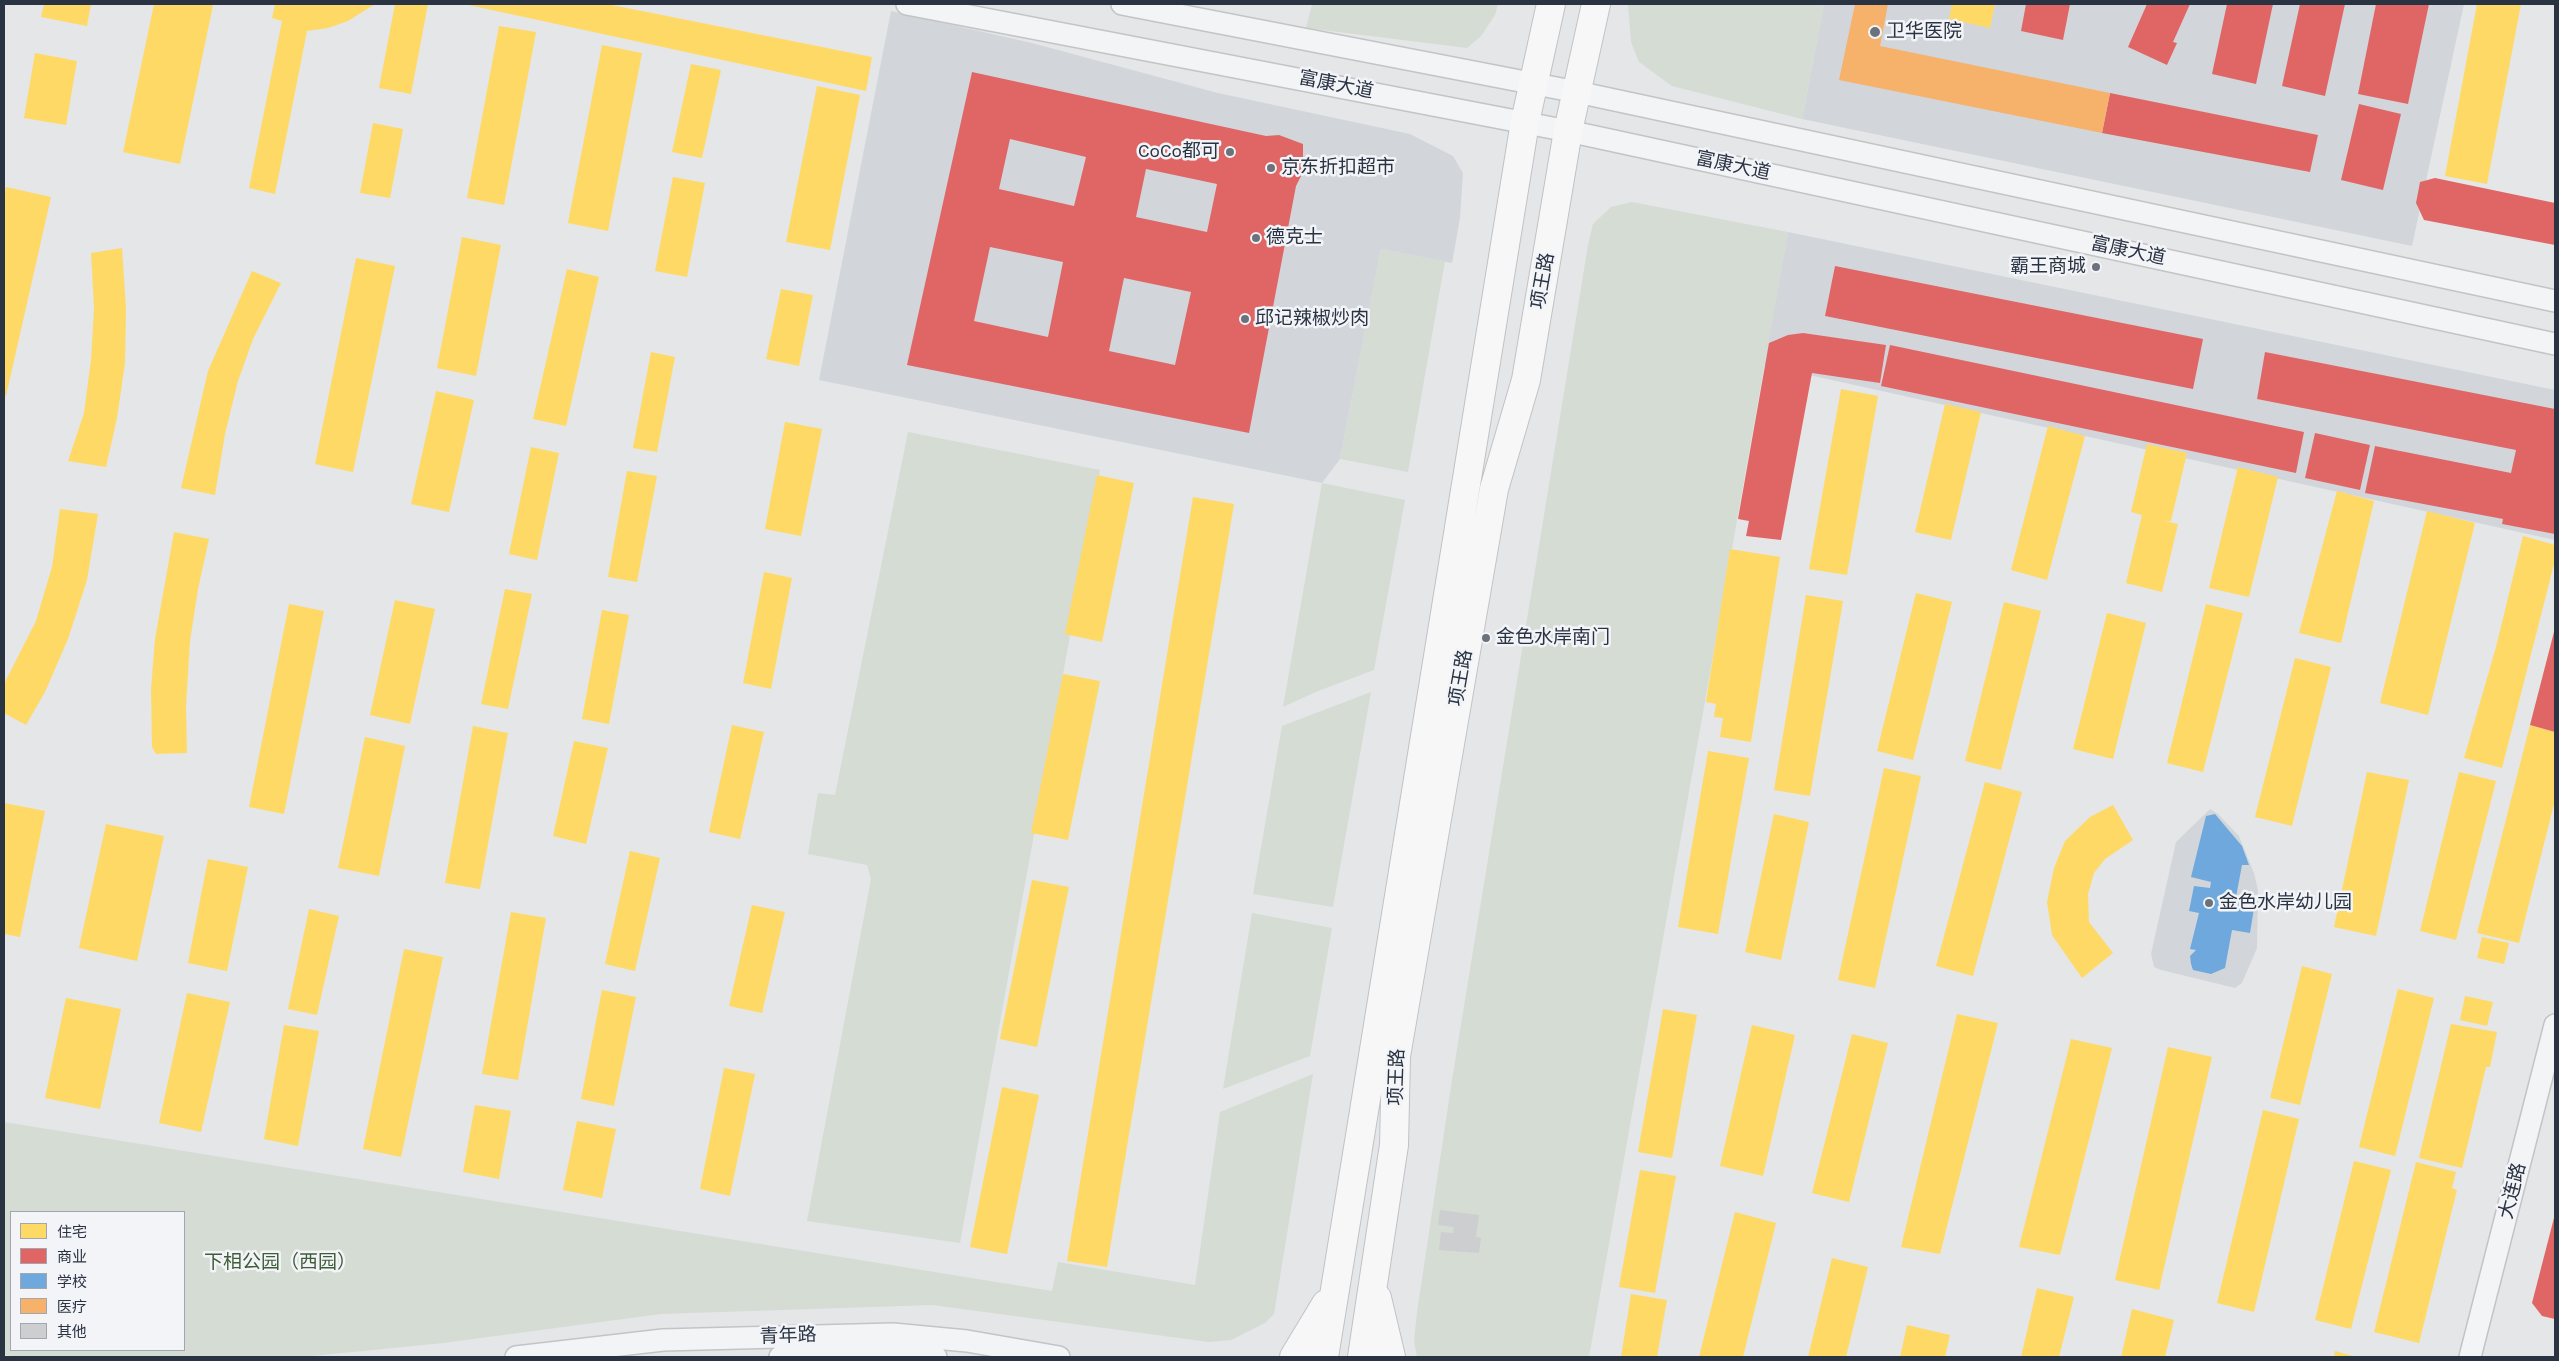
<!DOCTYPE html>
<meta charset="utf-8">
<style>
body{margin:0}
#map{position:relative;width:2559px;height:1361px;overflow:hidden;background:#e4e6e8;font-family:Karla,"Noto Sans SC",sans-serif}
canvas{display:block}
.frame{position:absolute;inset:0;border:5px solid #2a3342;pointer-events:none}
.legend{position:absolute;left:10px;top:1211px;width:175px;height:140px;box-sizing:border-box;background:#f2f4f8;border:1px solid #a2a7af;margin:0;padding:6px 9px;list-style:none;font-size:15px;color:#2a3342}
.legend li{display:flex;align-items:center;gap:10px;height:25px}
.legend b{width:25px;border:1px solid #a2a7af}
</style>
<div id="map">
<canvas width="2559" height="1361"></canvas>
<div class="frame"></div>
<ul class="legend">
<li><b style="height:14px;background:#ffd966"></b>住宅</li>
<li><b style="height:14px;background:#e06666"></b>商业</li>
<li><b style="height:14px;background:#6fa8dc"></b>学校</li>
<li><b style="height:14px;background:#f6b26b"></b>医疗</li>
<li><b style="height:14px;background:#ccced0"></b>其他</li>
</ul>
</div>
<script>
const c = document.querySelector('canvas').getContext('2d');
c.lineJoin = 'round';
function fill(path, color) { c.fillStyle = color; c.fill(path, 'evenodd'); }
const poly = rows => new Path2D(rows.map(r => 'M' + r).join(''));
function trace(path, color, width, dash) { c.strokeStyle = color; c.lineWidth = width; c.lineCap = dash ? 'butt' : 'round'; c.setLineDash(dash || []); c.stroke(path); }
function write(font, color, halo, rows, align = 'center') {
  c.font = font + ' Karla,"Noto Sans SC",sans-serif'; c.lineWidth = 5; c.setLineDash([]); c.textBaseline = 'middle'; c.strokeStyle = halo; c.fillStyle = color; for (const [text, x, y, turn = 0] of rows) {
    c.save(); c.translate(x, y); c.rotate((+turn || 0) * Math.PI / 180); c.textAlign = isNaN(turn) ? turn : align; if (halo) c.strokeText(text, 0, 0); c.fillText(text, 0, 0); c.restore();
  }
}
const built = poly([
 [1824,4,2464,4,2412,246,1802,119],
 [891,11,1032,43,1218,93,1410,134,1453,156,1463,173,1460,218,1452,263,1381,249,1340,459,1322,483,819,380],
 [1788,232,2555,390,2555,540,1764,365],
 [2210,809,2218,814,2239,836,2254,873,2258,890,2257,948,2242,983,2235,988,2161,970,2154,967,2151,954,2176,842]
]);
const green = poly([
 [1312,4,1498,4,1495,15,1481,36,1467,48,1306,28],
 [1628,4,1824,4,1802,119,1672,86,1639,62,1631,42],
 [1632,202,1788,232,1589,1357,1417,1357,1414,1341,1417,1312,1452,1080,1588,245,1593,224,1611,207],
 [1381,249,1445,261,1408,472,1340,459],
 [908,432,1100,470,960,1243,807,1221,871,879,867,865,808,854,818,793,835,795],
 [1322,483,1405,500,1374,670,1318,691,1283,707],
 [1371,692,1333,907,1253,894,1282,726],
 [1252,913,1332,928,1310,1056,1223,1089],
 [1313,1074,1274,1314,1265,1323,1231,1340,1209,1342,932,1305,661,1314,443,1343,302,1357,24,1357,4,1355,4,1122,1052,1291,1058,1262,1195,1285,1220,1112],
 [11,1212,184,1212,184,1350,11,1350]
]);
const homes = poly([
 [44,4,91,4,87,26,41,17],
 [154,4,213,5,180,164,123,152],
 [275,4,375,4,348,21,328,28,307,31,275,194,249,188,282,21,272,18],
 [395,4,428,4,411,94,379,88],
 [464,4,607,4,872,57,866,91],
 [1952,4,1995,4,1990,28,1949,19],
 [2477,4,2521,4,2487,184,2445,176],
 [499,26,536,32,504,205,467,198],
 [602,45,642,53,608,231,568,223],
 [35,53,77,61,66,125,24,118],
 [691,64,721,70,702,158,672,152],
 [817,86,860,95,830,250,786,242],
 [373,123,403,129,390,198,360,193],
 [673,177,705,183,687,277,655,271],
 [6,187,51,197,6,396,4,395,4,198],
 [462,237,501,245,476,376,437,368],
 [122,248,126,309,125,363,117,418,106,467,68,461,84,413,91,360,94,308,91,253],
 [356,258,395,266,353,472,315,464],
 [567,269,599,277,566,426,533,419],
 [252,271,281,283,253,339,238,381,225,434,215,495,181,488,208,371],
 [781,289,813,295,799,366,766,359],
 [651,352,675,357,657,452,633,448],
 [1841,389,1878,396,1847,575,1809,569],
 [436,391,474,400,449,512,411,504],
 [1945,404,1981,412,1951,540,1915,532],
 [785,422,822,429,801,536,765,529],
 [2048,426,2085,436,2047,580,2011,570],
 [2147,444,2187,453,2171,521,2165,521,2178,524,2162,592,2126,583,2142,515,2131,512],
 [531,447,559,453,537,560,509,554],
 [2238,467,2278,477,2249,597,2209,588],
 [627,471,657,476,637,582,608,577],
 [1097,475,1134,483,1102,642,1065,634],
 [2337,491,2374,501,2341,643,2299,633],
 [1193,497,1234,504,1107,1267,1067,1261],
 [60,509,98,514,87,580,68,639,45,692,26,725,4,713,4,684,36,621,52,567],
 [2427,511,2475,523,2428,715,2380,703],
 [174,532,209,539,198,589,190,641,186,705,187,753,156,754,152,747,151,689,155,639],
 [2523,536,2555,545,2555,560,2502,768,2464,758,2496,647],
 [1730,549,1780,557,1751,742,1720,737,1723,718,1714,717,1716,704,1706,702],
 [764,572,792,578,771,689,743,683],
 [505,589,532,594,508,709,481,704],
 [1916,593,1952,602,1913,760,1877,751],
 [1806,595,1843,601,1810,796,1774,790],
 [395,600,435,609,410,724,370,715],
 [2004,602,2041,611,2001,770,1965,761],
 [289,604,324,611,284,814,249,807],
 [2206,604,2243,613,2203,772,2167,763],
 [602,610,629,615,609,724,582,719],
 [2107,613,2146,623,2113,759,2073,749],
 [2295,658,2331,667,2292,826,2255,817],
 [1063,674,1100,681,1068,840,1031,833],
 [732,725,764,732,740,839,709,832],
 [2530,725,2555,732,2555,800,2519,943,2477,933],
 [473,726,508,733,480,889,445,883],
 [365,737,405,746,379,876,338,868],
 [574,741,608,748,586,844,553,836],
 [1708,751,1749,758,1718,934,1678,927],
 [1884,768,1921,776,1875,988,1838,980],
 [2367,772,2409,780,2376,936,2334,927],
 [2459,772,2496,781,2456,940,2420,931],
 [1985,782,2022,792,1973,976,1936,966],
 [4,803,45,811,20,937,4,934],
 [2113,805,2133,840,2105,859,2094,873,2088,894,2089,922,2113,953,2082,978,2052,935,2047,902,2054,868,2065,841,2090,817],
 [1774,814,1809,822,1781,960,1745,952],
 [106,824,164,836,137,961,79,948],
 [630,851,660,858,635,971,605,964],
 [208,859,248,867,227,971,188,963],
 [1032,880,1069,887,1037,1047,1000,1039],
 [752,905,785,912,762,1013,729,1006],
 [309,909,339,916,317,1015,288,1009],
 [511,912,546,918,518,1080,482,1074],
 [2482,937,2509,943,2504,964,2477,958],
 [404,949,443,957,401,1157,363,1149],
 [2302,966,2332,974,2300,1105,2270,1098],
 [2398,989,2434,998,2395,1156,2359,1147],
 [602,990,636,997,614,1106,581,1099],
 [187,993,230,1002,201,1132,159,1123],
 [2465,996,2493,1002,2487,1026,2460,1020],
 [66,998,121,1009,100,1109,45,1098],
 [1663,1009,1697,1015,1672,1158,1638,1152],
 [1957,1014,1998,1023,1940,1254,1901,1247],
 [2451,1024,2497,1032,2490,1067,2486,1067,2462,1168,2419,1158],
 [284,1025,319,1031,298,1146,264,1139],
 [1752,1025,1795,1035,1763,1176,1720,1166],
 [1852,1034,1888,1043,1849,1202,1812,1193],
 [2071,1039,2112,1048,2060,1255,2019,1247],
 [2168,1047,2212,1057,2159,1290,2115,1280],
 [724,1068,755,1074,730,1196,700,1189],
 [1002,1087,1039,1095,1007,1254,970,1247],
 [475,1105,511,1111,499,1179,463,1172],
 [2263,1110,2299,1119,2254,1312,2217,1303],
 [577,1121,616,1129,602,1198,563,1190],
 [2354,1161,2391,1170,2351,1329,2315,1320],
 [2416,1162,2456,1172,2452,1188,2457,1190,2419,1343,2374,1332],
 [1640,1170,1676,1176,1655,1293,1619,1287],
 [1735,1212,1776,1223,1743,1357,1699,1357],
 [1832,1258,1868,1267,1846,1357,1808,1357],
 [2555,1282,2555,1319,2546,1317],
 [2037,1288,2074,1297,2059,1357,2021,1357],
 [1631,1294,1667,1300,1657,1357,1621,1357],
 [2132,1309,2174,1320,2165,1357,2121,1357],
 [1907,1325,1950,1335,1945,1357,1900,1357],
 [2335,1351,2356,1357,2334,1357]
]);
const shops = poly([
 [2026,4,2070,4,2063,40,2021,31],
 [2147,4,2190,4,2173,42,2177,43,2167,65,2128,47],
 [2227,4,2273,4,2256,84,2212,74],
 [2300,4,2345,4,2325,96,2282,86],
 [2376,4,2429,4,2408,104,2358,94],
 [972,72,1266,136,1279,135,1303,144,1303,172,1296,186,1249,433,907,365],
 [1010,139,1086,157,1074,206,999,189],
 [1146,169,1217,184,1207,232,1136,217],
 [990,247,1063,262,1048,337,974,321],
 [1124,278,1191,292,1175,365,1109,351],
 [2110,93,2318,135,2310,172,2102,133],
 [2359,104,2401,114,2383,190,2341,180],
 [2435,178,2555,203,2555,245,2424,220,2416,203,2420,182],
 [1835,266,2203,339,2193,389,1825,316],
 [1803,333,1886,345,1880,383,1812,373,1781,540,1746,536,1749,521,1738,519,1769,343,1788,335],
 [1890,345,2304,432,2296,473,1881,386],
 [2265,352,2555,409,2555,534,2502,524,2503,519,2365,493,2375,446,2511,473,2516,450,2257,399],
 [2315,433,2370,445,2360,490,2305,478],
 [2555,628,2555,732,2530,725],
 [2555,1214,2555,1319,2542,1316,2532,1303]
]);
const schools = poly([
 [2215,814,2242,846,2249,865,2242,865,2236,897,2255,902,2250,933,2232,930,2225,968,2211,974,2193,970,2191,964,2190,956,2196,950,2190,949,2199,913,2189,911,2194,886,2210,888,2211,882,2191,877,2206,816]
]);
const health = poly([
 [1855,4,1888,4,1880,46,2110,93,2102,133,1839,80]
]);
const building = poly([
 [1440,1210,1479,1215,1476,1237,1481,1238,1479,1253,1439,1250,1441,1232,1453,1233,1454,1227,1438,1225]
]);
const minor = poly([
 [907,4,1568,131,2555,344],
 [1122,4,1577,92,2555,301],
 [516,1357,663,1340,893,1334,967,1341,1059,1357],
 [780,1357,884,1353,936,1357],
 [2470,1357,2555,1025]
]);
const major = poly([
 [1377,1298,1391,1357],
 [1294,1357,1326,1304],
 [1324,1357,1525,122,1551,4],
 [1362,1357,1394,1145,1396,1056,1494,489,1526,380,1568,131,1596,4]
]);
const markers = [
 [1875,32,6,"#6b727c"],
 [1230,152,5,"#6b727c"],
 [1271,168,5,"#6b727c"],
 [1256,238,5,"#6b727c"],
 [2096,267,5,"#6b727c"],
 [1245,319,5,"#6b727c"],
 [1486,638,5,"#6b727c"],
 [2209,903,5,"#6b727c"]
];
const poiNames = [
 ["卫华医院",1886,32],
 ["CoCo都可",1220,152,"right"],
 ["京东折扣超市",1281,168],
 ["德克士",1266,238],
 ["霸王商城",2086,267,"right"],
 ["邱记辣椒炒肉",1255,319],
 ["金色水岸南门",1496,638],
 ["金色水岸幼儿园",2219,903]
];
const streetNames = [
 ["富康大道",1336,85,11],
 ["富康大道",1733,166,12],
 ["富康大道",2128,251,12],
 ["项王路",1543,281,-80],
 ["项王路",1461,678,-80],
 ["项王路",1397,1077,-88],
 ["大连路",2513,1191,-76],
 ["青年路",788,1336,-2]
];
const parkNames = [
 ["下相公园（西园）",280,1263]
];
fill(built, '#d2d6db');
fill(green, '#d5dcd4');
fill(homes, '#ffd966');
fill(shops, '#e06666');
fill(schools, '#6fa8dc');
fill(health, '#f6b26b');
fill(building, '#ccced0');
trace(minor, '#c2c4c6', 24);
trace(major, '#c0c3c6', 30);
trace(minor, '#f3f4f6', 21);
trace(major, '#f7f7f7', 28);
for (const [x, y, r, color] of markers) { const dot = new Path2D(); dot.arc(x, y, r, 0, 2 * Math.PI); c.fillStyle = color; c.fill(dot); trace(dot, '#f2f4f8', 2); }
write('19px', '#2a3342', '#f2f4f8', poiNames, 'left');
write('19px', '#2a3342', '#f2f4f8', streetNames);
write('19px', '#3f5e38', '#f2f4f8', parkNames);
</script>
